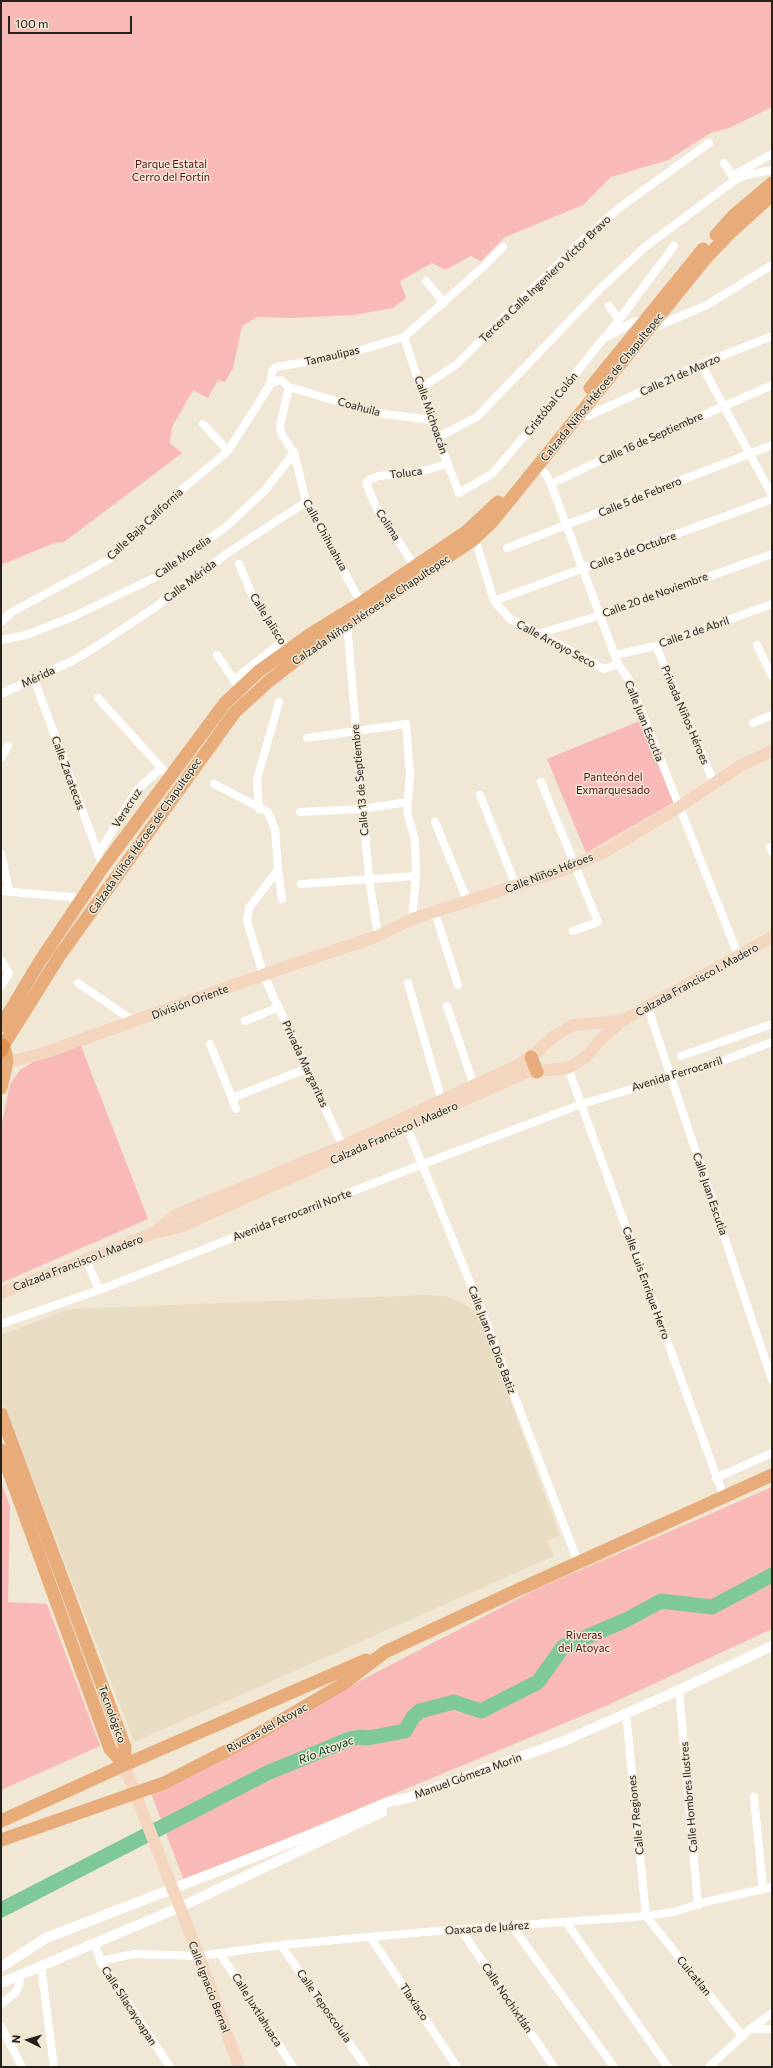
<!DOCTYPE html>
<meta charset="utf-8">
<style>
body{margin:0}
#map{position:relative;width:773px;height:2068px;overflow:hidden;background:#f0e7d4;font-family:Commissioner,sans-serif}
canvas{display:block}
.frame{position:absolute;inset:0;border:2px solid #25221b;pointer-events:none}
.north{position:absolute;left:8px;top:2020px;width:40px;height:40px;-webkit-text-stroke:3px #f0e7d4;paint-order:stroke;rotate:275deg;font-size:11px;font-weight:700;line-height:16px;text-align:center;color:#25221b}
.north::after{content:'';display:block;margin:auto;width:14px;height:18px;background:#25221b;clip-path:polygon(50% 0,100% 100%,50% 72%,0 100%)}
.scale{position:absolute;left:8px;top:16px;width:124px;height:18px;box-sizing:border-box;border:2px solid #25221b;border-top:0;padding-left:5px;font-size:12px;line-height:14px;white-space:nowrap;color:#25221b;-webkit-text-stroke:3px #f0e7d4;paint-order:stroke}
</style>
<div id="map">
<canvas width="773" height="2068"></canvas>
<div class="frame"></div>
<div class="north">N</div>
<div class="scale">100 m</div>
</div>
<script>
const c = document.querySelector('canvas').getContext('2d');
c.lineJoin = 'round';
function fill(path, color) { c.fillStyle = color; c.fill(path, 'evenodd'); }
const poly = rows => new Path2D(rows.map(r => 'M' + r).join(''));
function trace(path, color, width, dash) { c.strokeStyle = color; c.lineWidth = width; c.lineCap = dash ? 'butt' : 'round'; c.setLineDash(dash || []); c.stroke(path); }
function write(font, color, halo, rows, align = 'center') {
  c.font = font + ' Commissioner,sans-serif'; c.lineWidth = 3; c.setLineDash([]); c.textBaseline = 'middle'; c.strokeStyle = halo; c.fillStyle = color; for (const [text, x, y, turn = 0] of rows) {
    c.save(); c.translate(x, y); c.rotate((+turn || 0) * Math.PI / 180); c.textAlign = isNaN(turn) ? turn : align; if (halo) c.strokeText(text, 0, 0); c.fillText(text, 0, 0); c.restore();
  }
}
const built = poly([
 [428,1295,446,1296,463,1303,476,1313,483,1326,560,1536,547,1541,554,1556,134,1742,1,1398,1,1335,69,1309]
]);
const green = poly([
 [1,1,772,1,772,107,727,129,712,132,668,160,611,177,583,205,505,237,481,261,471,256,445,270,432,263,400,281,406,298,393,308,354,315,291,318,257,317,242,326,233,368,225,382,218,380,208,398,193,390,172,427,170,443,182,453,64,542,54,543,1,565],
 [642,720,676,801,586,853,547,759],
 [81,1046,148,1219,1,1283,1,1128,10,1084,20,1070,36,1060],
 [1,1482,10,1506,8,1602,47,1604,100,1746,1,1790],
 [772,1487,772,1629,608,1705,184,1881,151,1793,344,1689,539,1588]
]);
const river = poly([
 [1,1910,267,1773,350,1739,360,1737,368,1738,405,1731,413,1717,420,1711,454,1702,481,1711,538,1682,563,1647,626,1620,661,1601,712,1607,772,1575]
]);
const minor = poly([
 [724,163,735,180],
 [734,175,772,154],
 [426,281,444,303],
 [619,320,674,246],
 [652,325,660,325,707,305,772,265],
 [608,334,619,320,609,306],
 [404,337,431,420,459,493,492,474,545,412,603,339,633,322,645,320],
 [701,364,772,495],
 [271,383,272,371,276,367,341,356,404,337,482,268,503,247],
 [289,387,377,413,431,420],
 [421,388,457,364,574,248,619,208,709,143],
 [588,416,701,364,772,336],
 [203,424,228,451],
 [438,437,477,417,601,288,645,247,735,180,746,175,772,170],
 [538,467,545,473,551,484,597,462,772,385],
 [551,484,618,664,629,680,739,957],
 [473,540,477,545,494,601,509,618,604,669,618,664],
 [507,548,772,445],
 [239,564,255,602,288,651],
 [414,565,376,507,366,483,369,480,379,476,423,471,447,464],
 [494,601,772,499],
 [1,622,12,612,108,560,185,487,228,451,271,383,281,380,289,387,280,426,282,435,294,453,306,502,361,603],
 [347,624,369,878,378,936],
 [538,634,601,615,772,554],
 [1,640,26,635,70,618,158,576,227,526,266,489,294,453],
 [757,645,772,676],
 [656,646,714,783],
 [217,655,236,683],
 [615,655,656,646,772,604],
 [34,679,103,867],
 [234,680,282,642],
 [1,694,74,660,97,646,151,610,229,552,306,502],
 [98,698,165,772],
 [753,723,772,715],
 [307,738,406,724,410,775,407,812,415,840,416,876,412,919],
 [1,758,8,746],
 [541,782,598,922,573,931],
 [214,784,268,812,275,829,278,870,249,908,247,921,263,974,344,1149],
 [480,795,516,886],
 [259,809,257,779,279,702],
 [300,812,362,809,407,802],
 [435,822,468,902],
 [770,847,772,852],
 [1,854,9,891],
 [98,854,137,790,161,768],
 [278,870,282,899],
 [301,884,416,876],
 [1,891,82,898],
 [435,913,458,985],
 [1,961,9,973,1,986],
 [78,983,135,1022],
 [408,983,442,1101],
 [447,1006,474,1086],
 [648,1008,772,1380],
 [245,1021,279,1007],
 [210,1044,232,1098,308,1068],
 [681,1056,772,1024],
 [568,1068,724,1497],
 [232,1098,236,1109],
 [405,1122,486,1322,578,1562],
 [86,1259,99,1290],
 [1,1324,99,1290,423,1164,582,1104,714,1064,772,1042],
 [716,1478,772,1453],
 [679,1690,698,1905],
 [626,1713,646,1916,743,2037],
 [754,1797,763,1889],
 [566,1922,668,2067],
 [512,1926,614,2067],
 [461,1930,554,2067],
 [371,1938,457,2067],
 [94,1943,102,1964,170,2067],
 [281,1945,366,2067],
 [220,1953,293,2067],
 [100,1961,134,1954,199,1956,281,1945,424,1932,646,1916,674,1912,705,1902,772,1887],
 [41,1966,54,2067],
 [1,2004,15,1993,19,1986,20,1976],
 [1,2026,22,2067],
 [750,2029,772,2029],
 [709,2067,750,2029,772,2013]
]);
const tertiary = poly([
 [1,1967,46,1938,318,1832,388,1802,408,1798,564,1741,679,1690,772,1646],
 [1,1983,178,1908,382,1812]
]);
const secondary = poly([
 [7,1062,41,1054,291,965,378,936,412,919,561,871,606,851,679,807,740,766,772,751],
 [155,1232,176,1215,343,1146,516,1066,531,1057,553,1037,573,1025,622,1021],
 [1,1293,154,1233,180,1227,527,1072,568,1068,586,1057,602,1038,622,1021,772,937],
 [124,1765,199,1956,239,2067]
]);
const primary = poly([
 [716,235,733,216,772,183],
 [590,388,703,249],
 [1,1026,40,961,103,867,225,703,259,671,312,633,361,603,466,532,498,502],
 [1,1042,6,1054,7,1062,1,1088],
 [3,1046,60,955,235,712,269,681,319,642,473,540,492,522,707,257,729,234,772,195],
 [531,1057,537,1072],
 [1,1414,125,1747,124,1765],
 [1,1450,110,1749,124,1765],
 [1,1821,124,1765,366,1660],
 [1,1840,164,1783,244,1742,343,1684,385,1652,511,1593,772,1475]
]);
const trunk = poly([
 [1,1050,3,1046]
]);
const parkNames = [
 ["Parque Estatal",171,164],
 ["Cerro del Fortín",171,177],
 ["Panteón del",613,777],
 ["Exmarquesado",613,790],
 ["Riveras",584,1635],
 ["del Atoyac",584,1648]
];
const streetNames = [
 ["Tercera Calle Ingeniero Víctor Bravo",545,279,-44],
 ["Tamaulipas",332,356,-13],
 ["Calle 21 de Marzo",680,375,-24],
 ["Calzada Niños Héroes de Chapultepec",602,387,-51],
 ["Cristóbal Colón",551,404,-51],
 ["Coahuila",359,407,15],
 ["Calle Michoacán",431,415,71],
 ["Calle 16 de Septiembre",651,438,-24],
 ["Toluca",406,473,-7],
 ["Calle 5 de Febrero",640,497,-22],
 ["Calle Baja California",145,524,-43],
 ["Colima",388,525,57],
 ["Calle Chihuahua",325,535,61],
 ["Calle 3 de Octubre",633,551,-20],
 ["Calle Morelia",183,557,-35],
 ["Calle Mérida",190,581,-37],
 ["Calle 20 de Noviembre",655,595,-20],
 ["Calzada Niños Héroes de Chapultepec",371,610,-34],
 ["Calle Jalisco",268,619,58],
 ["Calle 2 de Abril",694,632,-19],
 ["Calle Arroyo Seco",556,644,28],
 ["Mérida",38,677,-25],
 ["Privada Niños Héroes",685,715,67],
 ["Calle Juan Escutia",644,721,68],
 ["Calle Zacatecas",68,773,70],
 ["Calle 13 de Septiembre",360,780,-95],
 ["Veracruz",127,808,-57],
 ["Calzada Niños Héroes de Chapultepec",145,836,-55],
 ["Calle Niños Héroes",549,873,-21],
 ["Calzada Francisco I. Madero",697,980,-29],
 ["División Oriente",190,1002,-20],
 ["Privada Margaritas",305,1064,65],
 ["Avenida Ferrocarril",677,1074,-17],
 ["Calzada Francisco I. Madero",394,1133,-24],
 ["Calle Juan Escutia",710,1194,71],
 ["Avenida Ferrocarril Norte",292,1215,-21],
 ["Calzada Francisco I. Madero",78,1263,-21],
 ["Calle Luis Enrique Herro",646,1283,70],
 ["Calle Juan de Dios Batiz",492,1340,69],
 ["Tecnológico",112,1714,70],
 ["Riveras del Atoyac",267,1728,-29],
 ["Manuel Gómeza Morin",468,1776,-20],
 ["Calle Hombres Ilustres",689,1797,-95],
 ["Calle 7 Regiones",636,1815,-96],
 ["Oaxaca de Juárez",487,1928,-4],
 ["Cuicatlan",694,1976,51],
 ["Calle Ignacio Bernal",209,1987,69],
 ["Calle Nochixtlán",507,1998,56],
 ["Tlaxiaco",414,2002,56],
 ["Calle Silacayoapan",129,2006,57],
 ["Calle Teposcolula",324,2006,55],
 ["Calle Juxtlahuaca",257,2010,58]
];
const waterNames = [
 ["Río Atoyac",326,1750,-21]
];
fill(built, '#e8ddc3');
fill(green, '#f9bab7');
trace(river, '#7fc897', 15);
trace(minor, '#fff', 8);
trace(tertiary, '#fff', 10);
trace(secondary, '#f3d6bd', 12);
trace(primary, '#e7ac7a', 13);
trace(trunk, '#df904e', 14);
write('11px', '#5a1016', '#f0e7d4', parkNames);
write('11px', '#25221b', '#f0e7d4', streetNames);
write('italic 12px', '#003c1d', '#f0e7d4', waterNames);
</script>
